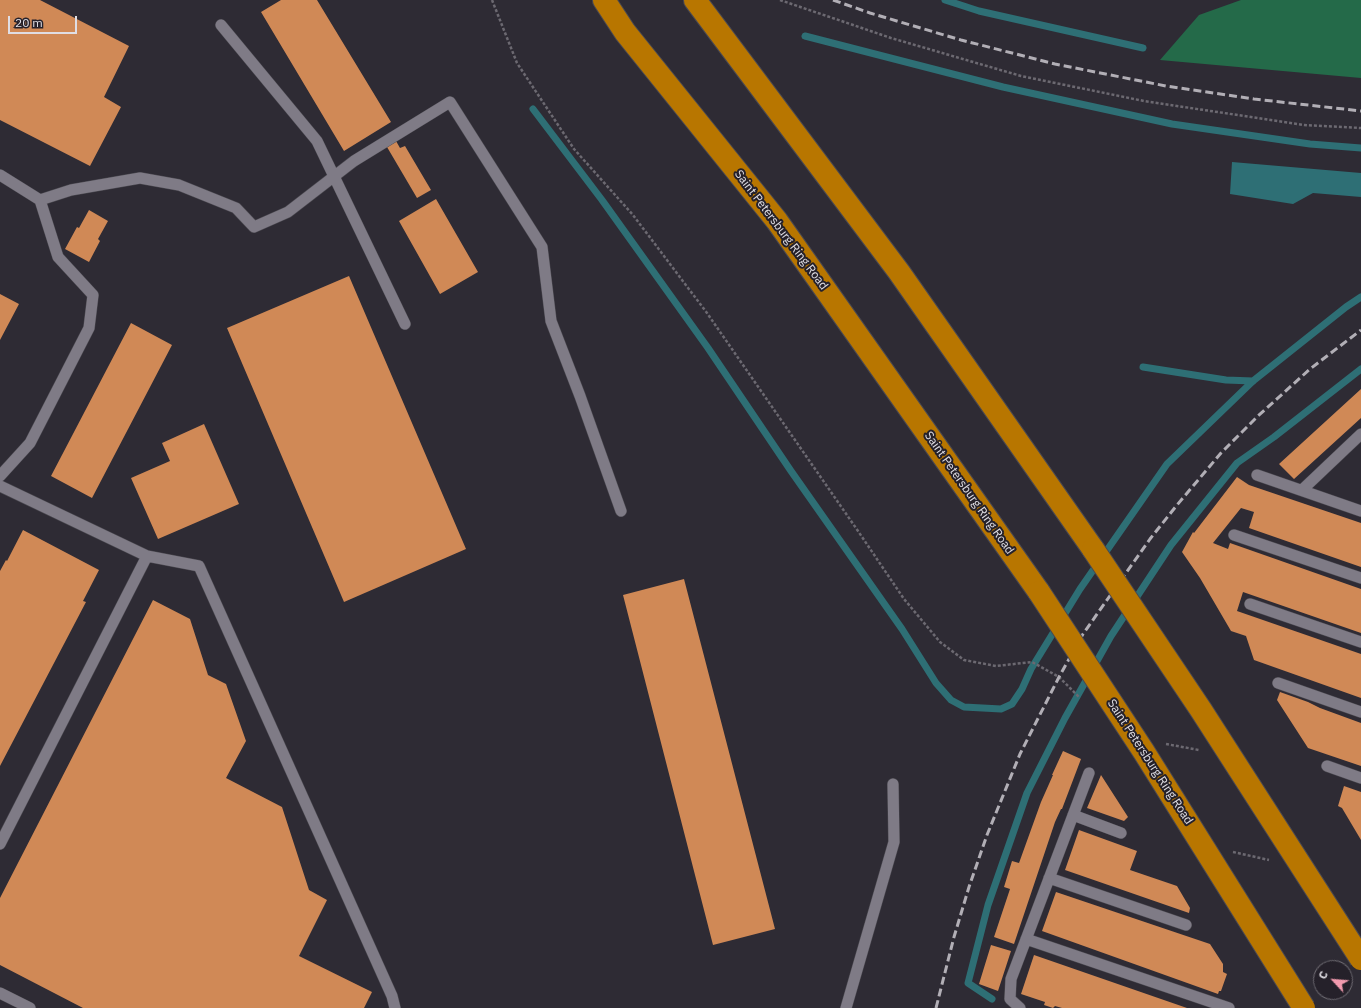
<!DOCTYPE html>
<meta charset="utf-8">
<style>
body{margin:0}
#map{position:relative;width:1361px;height:1008px;overflow:hidden;background:#2e2b34;font-family:"IBM Plex Sans",sans-serif}
canvas{display:block}
.north{position:absolute;left:1313px;top:960px;width:40px;height:40px;box-sizing:border-box;background:#25212a;border:1px solid #706d74;border-radius:50%;rotate:296deg;font-size:11px;font-weight:700;line-height:16px;text-align:center;color:#e0dee4}
.north::after{content:'';display:block;margin:auto;width:14px;height:18px;background:#f29aae;clip-path:polygon(50% 0,100% 100%,50% 72%,0 100%)}
.scale{position:absolute;left:8px;top:16px;width:69px;height:18px;box-sizing:border-box;border:2px solid #e0dee4;border-top:0;padding-left:5px;font-size:12px;line-height:14px;white-space:nowrap;color:#e0dee4;-webkit-text-stroke:3px #25212a;paint-order:stroke}
</style>
<div id="map">
<canvas width="1361" height="1008"></canvas>
<div class="north">С</div>
<div class="scale">20 m</div>
</div>
<script>
const c = document.querySelector('canvas').getContext('2d');
c.lineJoin = 'round';
function fill(path, color) { c.fillStyle = color; c.fill(path, 'evenodd'); }
const poly = rows => new Path2D(rows.map(r => 'M' + r).join(''));
function trace(path, color, width, dash) { c.strokeStyle = color; c.lineWidth = width; c.lineCap = dash ? 'butt' : 'round'; c.setLineDash(dash || []); c.stroke(path); }
function write(font, color, halo, rows, align = 'center') {
  c.font = font + ' "IBM Plex Sans",sans-serif'; c.lineWidth = 4; c.setLineDash([]); c.textBaseline = 'middle'; c.strokeStyle = halo; c.fillStyle = color; for (const [text, x, y, turn = 0] of rows) {
    c.save(); c.translate(x, y); c.rotate((+turn || 0) * Math.PI / 180); c.textAlign = isNaN(turn) ? turn : align; if (halo) c.strokeText(text, 0, 0); c.fillText(text, 0, 0); c.restore();
  }
}
const forest = poly([
 [1241,0,1361,0,1361,78,1160,60,1199,15]
]);
const water = poly([
 [1232,162,1361,173,1361,197,1313,193,1293,204,1230,194]
]);
const stream = poly([
 [945,0,979,11,1143,48],
 [805,36,1003,87,1172,124,1310,144,1361,148],
 [533,109,602,200,708,348,791,471,902,629,936,683,951,700,964,707,1001,709,1012,704,1022,689,1031,669,1080,589,1167,464,1253,381,1346,307,1361,297],
 [1143,367,1226,380,1253,381],
 [992,999,968,983,988,905,1027,793,1065,718,1111,636,1171,545,1237,463,1274,437,1361,369]
]);
const building = poly([
 [0,0,40,0,129,46,104,97,121,107,90,166,0,120],
 [281,0,317,0,391,122,344,151,261,12],
 [396,141,400,148,405,146,431,190,417,198,387,147],
 [436,199,478,272,440,294,399,221],
 [89,210,108,221,98,239,100,241,89,262,65,249,77,227,79,228],
 [349,276,466,549,344,602,227,328],
 [0,294,19,304,0,340],
 [131,323,172,345,92,498,51,476],
 [1361,389,1361,418,1294,479,1279,464],
 [204,424,239,504,158,539,131,478,170,461,162,443],
 [1237,477,1249,485,1361,523,1361,567,1249,528,1254,512,1241,508,1213,543,1228,549,1230,543,1361,589,1361,633,1243,592,1237,611,1361,654,1361,698,1254,660,1246,636,1231,631,1200,578,1182,552,1193,532,1194,533],
 [23,530,99,570,83,601,86,602,0,766,0,571,6,560,7,561],
 [684,579,775,929,713,945,623,595],
 [153,600,190,619,208,675,226,684,246,741,226,778,282,807,309,890,327,900,299,956,372,992,364,1008,83,1008,0,965,0,898],
 [1280,692,1308,702,1320,708,1361,723,1361,766,1308,748,1277,700],
 [1063,751,1081,759,1062,809,1061,809,1055,822,1014,944,994,937,1010,889,1004,887,1012,861,1019,863,1041,802,1053,775,1052,775],
 [1101,775,1128,817,1124,821,1087,808],
 [1344,786,1361,792,1361,840,1342,808,1338,806],
 [1079,830,1137,851,1130,870,1177,886,1190,908,1189,913,1065,870],
 [1056,892,1210,944,1223,964,1223,972,1227,974,1221,991,1219,991,1218,994,1042,931],
 [991,945,1011,951,998,991,979,984],
 [1034,955,1187,1008,1062,1008,1055,1006,1053,1008,1044,1005,1045,1002,1021,994]
]);
const path = poly([
 [492,0,517,63,574,149,633,215,707,313,858,531,904,599,940,642,964,660,996,666,1032,662,1059,677,1080,698],
 [780,0,891,38,1021,76,1144,101,1304,125,1361,128],
 [1166,744,1199,750],
 [1233,852,1269,860]
]);
const service = poly([
 [221,25,317,141,405,324],
 [0,175,40,200,58,257,93,295,89,328,30,443,0,476],
 [40,200,71,190,140,178,179,185,236,208,254,227,288,212,354,161,450,102,542,247,551,321,580,396,621,511],
 [1257,475,1361,511],
 [0,486,147,556,199,566,392,996,395,1008],
 [1302,490,1361,434],
 [1234,535,1361,578],
 [1250,604,1361,642],
 [1278,683,1361,712],
 [1327,766,1361,778],
 [1073,815,1121,833],
 [0,844,147,556],
 [1049,878,1186,925],
 [1026,939,1229,1008],
 [0,993,30,1008],
 [846,1008,894,842,893,784],
 [1020,1008,1010,999,1011,979,1089,773]
]);
const motorway = poly([
 [604,0,625,32,777,221,1039,592],
 [695,0,899,272,1093,549]
]);
const rail = poly([
 [833,0,870,13,961,40,1055,64,1166,86,1254,99,1361,111],
 [936,1008,954,937,969,887,987,835,1020,754,1059,677,1083,634,1150,539,1177,505,1221,453,1258,416,1310,369,1361,330]
]);
const motorwayBridge = poly([
 [1093,549,1201,710,1361,959],
 [1039,592,1144,752,1304,1008]
]);
const streetNames = [
 ["Saint Petersburg Ring Road",781,230,53],
 ["Saint Petersburg Ring Road",969,493,55],
 ["Saint Petersburg Ring Road",1150,762,57]
];
fill(forest, '#246a49');
fill(water, '#2e6f75');
trace(stream, '#2e6f75', 7);
fill(building, '#d08956');
trace(service, '#4b4950', 12);
trace(motorway, '#4b4950', 24);
trace(path, '#6c6971', 2.5, [3, 2]);
trace(service, '#7f7b86', 11);
trace(motorway, '#b87600', 22);
trace(rail, '#b2afb6', 3, [8, 4]);
trace(motorwayBridge, '#4b4950', 24, []);
trace(motorwayBridge, '#b87600', 22);
write('12px', '#e0dee4', '#25212a', streetNames);
</script>
